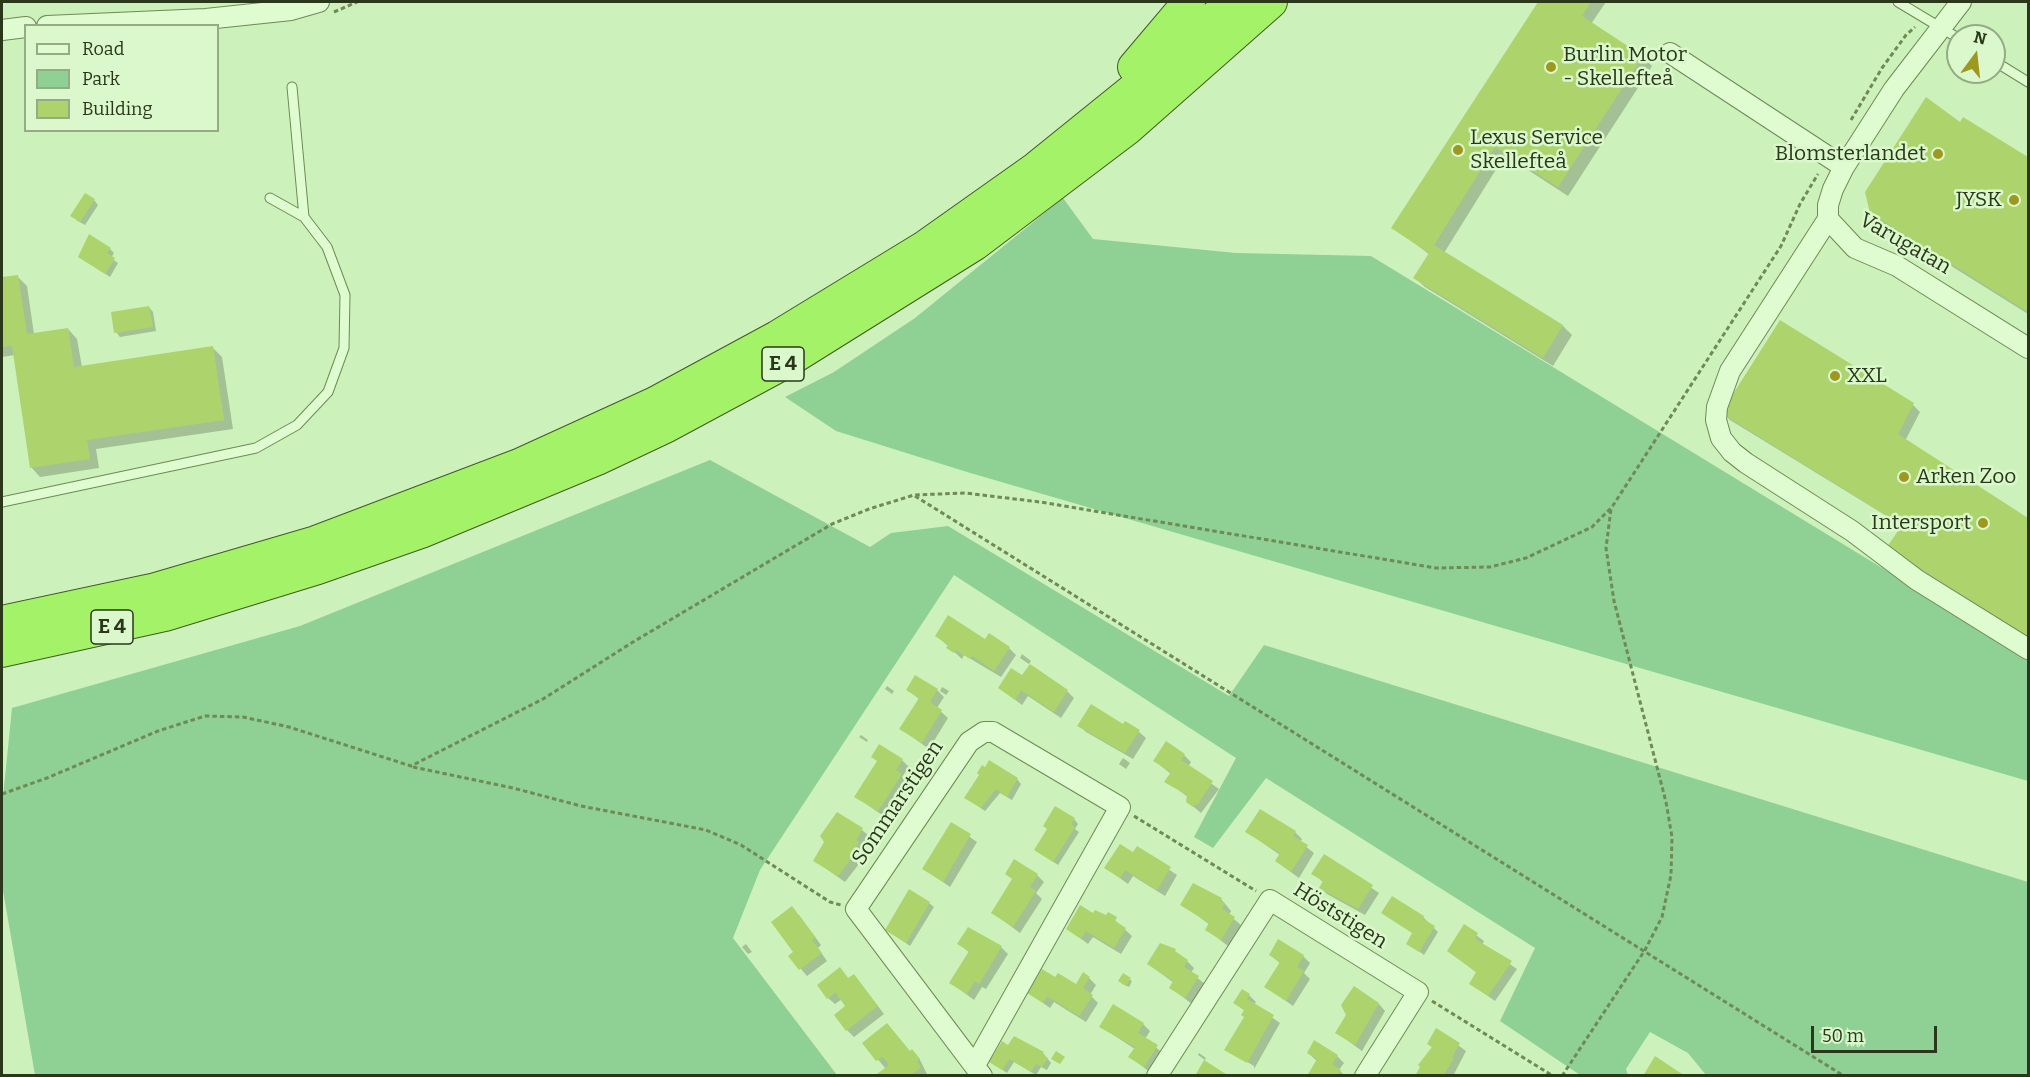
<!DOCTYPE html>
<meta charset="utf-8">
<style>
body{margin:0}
#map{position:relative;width:2030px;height:1077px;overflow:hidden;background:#cdf1bb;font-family:Bitter,serif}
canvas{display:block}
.frame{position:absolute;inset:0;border:3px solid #2a371a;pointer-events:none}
.legend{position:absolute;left:24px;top:24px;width:195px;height:108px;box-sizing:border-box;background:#daf8cb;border:2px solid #94ab84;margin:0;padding:8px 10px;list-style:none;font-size:18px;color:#2a371a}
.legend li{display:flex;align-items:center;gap:12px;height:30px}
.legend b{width:30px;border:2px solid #94ab84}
.north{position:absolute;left:1946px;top:24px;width:60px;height:60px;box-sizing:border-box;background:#daf8cb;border:2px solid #94ab84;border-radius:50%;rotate:15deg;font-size:16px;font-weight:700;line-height:24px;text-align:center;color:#2a371a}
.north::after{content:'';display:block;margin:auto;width:21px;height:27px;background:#9e981f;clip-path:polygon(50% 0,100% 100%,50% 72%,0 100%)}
.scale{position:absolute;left:1811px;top:1026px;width:126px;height:27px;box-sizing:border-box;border:3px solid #2a371a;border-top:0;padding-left:8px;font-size:18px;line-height:21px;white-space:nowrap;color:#2a371a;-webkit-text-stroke:4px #daf8cb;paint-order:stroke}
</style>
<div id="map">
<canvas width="2030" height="1077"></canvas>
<div class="frame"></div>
<ul class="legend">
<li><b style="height:8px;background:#defccf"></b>Road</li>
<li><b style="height:16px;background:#8fd094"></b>Park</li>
<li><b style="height:16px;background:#add36d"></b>Building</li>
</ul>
<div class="north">N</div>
<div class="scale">50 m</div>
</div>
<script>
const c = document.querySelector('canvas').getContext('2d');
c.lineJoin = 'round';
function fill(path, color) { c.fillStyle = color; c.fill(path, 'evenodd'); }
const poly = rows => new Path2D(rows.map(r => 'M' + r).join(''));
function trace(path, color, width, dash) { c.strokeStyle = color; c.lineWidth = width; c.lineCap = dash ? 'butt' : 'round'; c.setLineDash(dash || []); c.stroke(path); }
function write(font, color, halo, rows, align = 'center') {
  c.font = font + ' Bitter,serif'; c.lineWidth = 5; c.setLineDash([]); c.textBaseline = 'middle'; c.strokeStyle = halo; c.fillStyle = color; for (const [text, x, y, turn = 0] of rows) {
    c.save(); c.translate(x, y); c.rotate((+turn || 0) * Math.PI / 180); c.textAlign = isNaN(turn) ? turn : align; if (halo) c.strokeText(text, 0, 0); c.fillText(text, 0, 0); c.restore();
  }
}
const green = poly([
 [1063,198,1093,239,1236,253,1371,256,2028,657,2028,781,967,472,836,431,785,397,834,372,915,318],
 [710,460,870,547,891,533,948,526,1229,696,1264,645,2028,882,2028,1075,1706,1075,1688,1053,1650,1032,1626,1069,1628,1075,1580,1075,1500,1021,1535,948,1266,778,1213,848,1194,837,1236,758,954,575,760,870,733,938,837,1075,35,1075,2,885,2,807,12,708,300,626]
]);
const shadow = poly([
 [1540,2,1606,2,1591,24,1642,57,1652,66,1568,196,1505,155,1444,253,1563,326,1572,335,1553,366,1425,287,1415,278,1430,255,1393,227],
 [1964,119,2028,159,2028,314,1881,222,1872,212],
 [94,200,98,205,85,225,76,220],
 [110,249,114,253,111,258,118,263,110,277,80,257],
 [18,277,27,286,34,334,68,329,77,339,82,367,213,348,222,357,233,429,96,449,99,468,40,477,31,467,15,355,2,357,2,279],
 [149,307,153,312,156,331,120,337,116,332],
 [1913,405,1920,412,1905,441,2028,520,2028,638,1896,554,1903,526,1730,420,1723,413],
 [937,636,985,641,1009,648,1016,655,1001,677,964,655,962,659],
 [1022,654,1031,661,1029,664,1020,658],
 [1023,677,1067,691,1074,698,1061,718,1028,696,1022,705,1000,688],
 [887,686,894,691,892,694,885,689],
 [942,687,949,691,946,695,940,691],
 [908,690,937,690,944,697,937,708,948,718,929,749,901,729,919,699],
 [1079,725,1123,726,1139,732,1146,738,1133,759,1086,732],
 [861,735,868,740,867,742,859,737],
 [1184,755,1191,762,1188,767,1219,789,1201,813,1188,802,1188,797,1166,781,1171,774,1155,761],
 [1123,758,1130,763,1126,769,1119,764],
 [902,760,909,767,902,777,907,782,885,817,856,797],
 [1017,779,1021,784,1012,800,1000,793,985,811,966,798],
 [1074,819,1078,824,1075,829,1079,832,1058,865,1036,850],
 [951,824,977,842,950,887,924,869],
 [862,830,869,836,862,847,865,850,857,863,859,864,845,882,815,861],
 [1247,832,1295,832,1302,839,1300,842,1314,853,1299,878,1276,861,1280,855],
 [1137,848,1177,875,1165,896,1133,876,1128,884,1106,868,1134,854],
 [1324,856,1379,893,1365,915,1327,894,1321,888,1324,883,1313,873],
 [1037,875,1044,882,1036,893,1042,899,1020,933,993,913],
 [1194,885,1221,899,1231,911,1229,915,1241,925,1228,946,1207,930,1210,925,1182,904],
 [929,903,934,907,910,946,887,930],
 [1383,913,1423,917,1438,932,1424,955,1408,943,1414,934],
 [1108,914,1132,936,1121,954,1093,937,1088,944,1068,929,1094,915,1106,917],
 [799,915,821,945,818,948,827,961,807,976,790,956,795,952],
 [1464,926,1484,941,1482,945,1517,969,1495,1001,1471,984,1477,973,1449,951],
 [746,944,752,952,748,954,742,947],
 [959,944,1001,947,1008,954,986,989,982,987,974,1000,951,983,970,953],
 [1270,955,1303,956,1310,963,1304,973,1310,979,1293,1006,1266,987,1281,964],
 [1187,961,1194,968,1191,973,1205,984,1192,1004,1171,988,1174,983,1148,964],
 [1123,975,1132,981,1129,987,1121,983],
 [1089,978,1096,985,1090,995,1098,1003,1086,1022,1054,1002,1050,1008,1029,993,1056,979,1076,986],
 [849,979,860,983,884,1014,854,1037,847,1030,847,1006,842,999,835,1004,828,998],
 [1249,995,1256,1002,1254,1005,1280,1023,1254,1069,1254,1066,1226,1049,1245,1018,1245,1011,1235,1003],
 [1379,1004,1385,1011,1362,1051,1337,1033],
 [1143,1024,1150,1031,1145,1039,1163,1053,1151,1073,1130,1057,1135,1049,1101,1027],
 [1437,1030,1466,1051,1453,1076,1417,1076,1433,1049,1429,1044],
 [864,1043,910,1053,919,1058,927,1074,880,1076,886,1069],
 [1009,1047,1043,1053,1051,1063,1047,1070,1041,1067,1036,1075,1014,1062,1007,1073,991,1062],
 [1199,1053,1206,1058,1205,1060,1198,1055],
 [1308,1053,1337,1056,1344,1063,1339,1070,1345,1076,1309,1076,1317,1061]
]);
const building = poly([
 [1538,2,1591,2,1582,16,1643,56,1558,187,1495,147,1434,245,1563,325,1543,358,1413,278,1429,253,1391,228],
 [1926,97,1960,122,1963,117,2028,157,2028,312,1870,213,1865,192],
 [85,193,95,199,80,222,70,216],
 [89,234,111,248,107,253,115,258,105,274,78,257],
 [18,275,27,334,68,328,74,367,213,346,224,420,87,440,90,459,30,468,12,346,2,347,2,277],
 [149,306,153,327,114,333,111,312],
 [1780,320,1914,403,1898,434,2028,518,2028,637,1887,547,1902,525,1721,413],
 [948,615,985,639,989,633,1010,647,994,671,972,656,970,659,956,650,954,653,946,648,948,645,935,636],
 [1030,664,1068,690,1054,712,1021,690,1015,700,998,688,1011,668,1022,675],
 [915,675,938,689,930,702,942,710,922,743,899,729,919,698,906,690],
 [1091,704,1123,724,1125,721,1140,730,1125,753,1077,726],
 [1166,741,1185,754,1181,760,1213,781,1199,803,1193,807,1186,802,1187,795,1164,782,1171,772,1153,761],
 [879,744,903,759,896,770,902,774,878,811,854,797,877,761,871,757],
 [989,760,1018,778,1007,797,996,789,981,808,964,798,979,775,977,773,982,765,985,767],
 [1055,806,1075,818,1071,824,1075,827,1053,862,1034,850,1047,829,1043,826],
 [1260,809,1296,831,1293,836,1308,845,1291,872,1275,861,1280,853,1245,832],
 [837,812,863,828,856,840,859,842,851,855,853,856,838,876,813,861,824,842,820,836],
 [951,822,971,834,943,882,922,869],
 [1120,844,1133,852,1137,846,1171,867,1157,890,1125,870,1120,878,1104,868],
 [1324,854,1373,885,1358,909,1319,888,1323,881,1311,874],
 [1014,859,1038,874,1030,887,1036,891,1013,927,991,913,1012,879,1005,874],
 [1193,883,1222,898,1220,900,1225,903,1222,909,1235,917,1221,940,1205,930,1209,923,1180,905],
 [909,889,930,902,906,943,885,930],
 [1392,896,1424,916,1423,919,1435,926,1419,952,1406,944,1412,933,1381,913],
 [1080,905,1093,913,1095,910,1106,915,1108,912,1117,917,1115,921,1126,928,1114,948,1086,931,1081,939,1066,929],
 [792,906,816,938,812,940,822,953,799,970,788,956,793,952,771,922],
 [1464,924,1478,933,1475,939,1512,961,1488,996,1469,984,1476,972,1447,951],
 [968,927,1002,946,979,984,975,981,967,994,949,983,969,951,957,944],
 [1278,939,1304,955,1297,967,1304,971,1286,1001,1264,987,1280,962,1269,955],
 [1160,943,1176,949,1175,951,1188,960,1184,967,1199,976,1185,998,1169,988,1173,981,1147,964],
 [840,967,848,978,854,974,878,1006,846,1031,834,1015,845,1006,835,992,827,999,817,985],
 [1042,969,1055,977,1058,973,1076,984,1083,972,1090,977,1083,988,1093,995,1079,1016,1047,996,1043,1003,1027,993],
 [1123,973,1131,978,1126,986,1118,981],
 [1354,986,1379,1003,1355,1045,1335,1033,1346,1015,1341,1005],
 [1242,989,1250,994,1247,999,1274,1015,1247,1063,1224,1050,1244,1017,1241,1015,1244,1010,1233,1003],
 [1113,1004,1144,1023,1138,1033,1158,1045,1144,1067,1128,1057,1135,1047,1099,1027],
 [887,1023,910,1051,912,1049,920,1059,917,1061,921,1067,910,1076,878,1076,877,1074,889,1065,883,1057,876,1061,862,1043],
 [1436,1028,1460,1043,1452,1057,1454,1058,1443,1076,1415,1076,1420,1067,1418,1065,1432,1047,1427,1044],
 [1014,1036,1044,1052,1042,1054,1048,1058,1042,1067,1036,1064,1031,1072,1010,1059,1002,1070,989,1062,1002,1041,1008,1045],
 [1314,1040,1338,1055,1332,1064,1341,1070,1338,1076,1307,1076,1317,1059,1307,1053],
 [1056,1051,1065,1057,1060,1064,1051,1059],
 [1655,1056,1685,1076,1643,1076],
 [1204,1060,1229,1076,1195,1076]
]);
const path = poly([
 [334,12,357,2],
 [1851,120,1882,68,1906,35,1915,27],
 [915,496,1844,1076],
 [413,767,513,788,581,806,706,830,741,845,830,902,841,905],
 [2,794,47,778,158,731,205,716,243,717,289,727,411,766,543,699,633,642,832,524,869,509,914,495,965,493,1040,502,1436,568,1490,567,1526,558,1592,527,1612,507,1781,246,1800,204,1818,174],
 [1134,816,1256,891],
 [1432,1001,1553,1076],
 [1562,1076,1645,950,1662,917,1671,875,1672,837,1666,802,1614,601,1606,548,1611,509]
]);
const service = poly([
 [1898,2,1958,38],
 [1994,61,2028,82],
 [270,198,304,217],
 [2,502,256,448,297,425,328,392,344,348,345,295,327,247,304,217,292,87]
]);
const minor = poly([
 [1961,2,1894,89,1844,167,1833,189,1828,205,1828,219,1855,248,1897,266,2028,348],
 [47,26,206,19,291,10,319,2],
 [2,30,26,27],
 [1670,53,1844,167],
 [1828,219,1730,371,1717,407,1716,420,1721,438,1732,452,1746,463,1852,531,1917,580,2028,649],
 [975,1065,1120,807,993,732,984,732,969,742,856,909,982,1076],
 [1157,1076,1270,900,1418,992,1365,1076]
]);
const trunk = poly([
 [1134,67,1189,2],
 [2,622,152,590,316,542,519,465,655,403,777,337,923,248,1036,168,1140,84,1232,2],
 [2,651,165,615,318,568,421,532,597,459,667,426,786,362,975,244,1127,129,1271,2]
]);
const markers = [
 [1551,67,6,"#9e981f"],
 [1458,150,6,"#9e981f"],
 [1938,154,6,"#9e981f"],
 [2014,200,6,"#9e981f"],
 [1835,376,6,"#9e981f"],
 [1904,477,6,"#9e981f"],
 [1983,523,6,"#9e981f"]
];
const shields = [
 [783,364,42],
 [112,627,42]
];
const shieldNames = [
 ["E 4",783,364],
 ["E 4",112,627]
];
const poiNames = [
 ["Burlin Motor",1563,55],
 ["- Skellefteå",1563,79],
 ["Lexus Service",1470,138],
 ["Skellefteå",1470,162],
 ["Blomsterlandet",1926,154,"right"],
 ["JYSK",2002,200,"right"],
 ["XXL",1847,376],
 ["Arken Zoo",1916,477],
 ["Intersport",1971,523,"right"]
];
const streetNames = [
 ["Varugatan",1905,244,30],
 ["Sommarstigen",898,803,-56],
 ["Höststigen",1340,916,32]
];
fill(green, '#8fd094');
fill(shadow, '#0003');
fill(building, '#add36d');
trace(service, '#6f8a54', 11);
trace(minor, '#6f8a54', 22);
trace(trunk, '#435729', 34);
trace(path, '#6f8a54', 3, [4.5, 3]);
trace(service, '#defccf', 9);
trace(minor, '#defccf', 20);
trace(trunk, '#a4f268', 32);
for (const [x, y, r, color] of markers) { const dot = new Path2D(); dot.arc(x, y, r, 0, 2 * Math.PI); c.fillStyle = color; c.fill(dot); trace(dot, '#daf8cb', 2); }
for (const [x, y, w] of shields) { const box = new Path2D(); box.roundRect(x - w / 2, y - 17, w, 34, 4.5); c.fillStyle = '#daf8cb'; c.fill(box); trace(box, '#2a371a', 1.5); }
write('bold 20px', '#2a371a', null, shieldNames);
write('21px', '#2a371a', '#daf8cb', poiNames, 'left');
write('21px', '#2a371a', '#daf8cb', streetNames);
</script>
